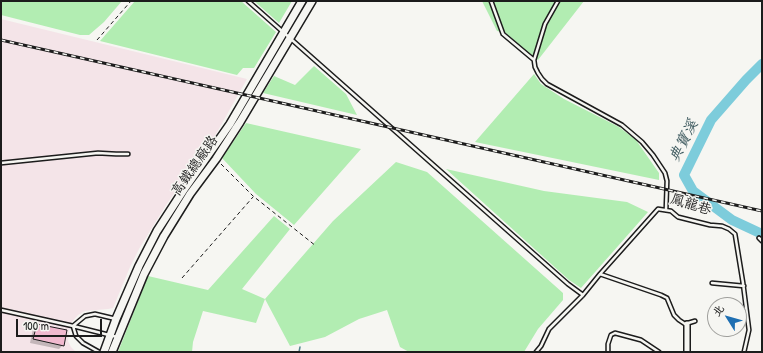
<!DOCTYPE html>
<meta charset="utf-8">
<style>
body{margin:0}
#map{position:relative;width:763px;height:353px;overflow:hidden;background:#f6f6f2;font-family:"Patrick Hand","LXGW WenKai TC",sans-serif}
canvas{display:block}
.frame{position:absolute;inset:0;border:2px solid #1c1c1c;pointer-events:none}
.north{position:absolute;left:707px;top:297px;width:40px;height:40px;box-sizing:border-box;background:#f6f6f2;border:1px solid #9f9f9c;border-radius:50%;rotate:307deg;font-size:11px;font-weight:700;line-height:16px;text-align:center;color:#1c1c1c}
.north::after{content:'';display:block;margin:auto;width:14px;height:18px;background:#1f6fb2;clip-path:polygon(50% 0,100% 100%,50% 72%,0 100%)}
.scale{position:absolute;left:16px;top:319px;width:86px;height:18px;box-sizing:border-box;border:2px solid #1c1c1c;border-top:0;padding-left:5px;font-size:12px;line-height:14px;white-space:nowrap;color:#1c1c1c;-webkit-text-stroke:3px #f6f6f2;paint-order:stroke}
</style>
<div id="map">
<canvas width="763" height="353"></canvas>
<div class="frame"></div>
<div class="north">北</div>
<div class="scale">100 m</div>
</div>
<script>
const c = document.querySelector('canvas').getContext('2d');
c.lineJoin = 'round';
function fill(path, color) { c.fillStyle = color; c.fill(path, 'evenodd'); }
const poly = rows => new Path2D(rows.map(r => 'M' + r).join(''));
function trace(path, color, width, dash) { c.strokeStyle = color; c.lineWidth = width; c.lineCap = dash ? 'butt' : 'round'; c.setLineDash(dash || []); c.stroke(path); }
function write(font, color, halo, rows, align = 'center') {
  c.font = font + ' "Patrick Hand","LXGW WenKai TC",sans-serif'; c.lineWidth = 3; c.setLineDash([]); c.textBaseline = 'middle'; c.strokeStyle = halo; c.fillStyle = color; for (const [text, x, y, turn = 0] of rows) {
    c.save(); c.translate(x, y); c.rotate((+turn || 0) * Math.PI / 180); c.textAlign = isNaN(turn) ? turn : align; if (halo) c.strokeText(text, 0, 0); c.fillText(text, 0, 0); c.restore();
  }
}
const built = poly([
 [1,19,247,79,216,134,166,205,139,249,130,267,113,308,108,309,85,311,78,315,71,323,69,331,68,341,71,347,76,352,1,352]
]);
const green = poly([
 [1,1,122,1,104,22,89,35,80,35,1,15],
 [135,1,241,1,276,32,254,68,243,68,237,75,100,41],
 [254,1,292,1,279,23],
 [482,1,584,1,538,60,532,56,506,33,497,31],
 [314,66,346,94,357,115,263,93,274,76,295,85],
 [534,74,541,84,564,99,619,127,636,140,659,173,659,180,475,142],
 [246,123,361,149,294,225,256,194,222,158],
 [396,162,427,172,563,293,563,300,538,329,524,352,409,352,400,347,387,310,359,319,325,337,290,346,265,299,256,323,203,311,193,342,192,352,118,352,148,276,208,290,274,216,290,229,242,289,265,299,333,221],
 [446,169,544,191,627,202,648,212,581,288,569,280]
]);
const shadow = poly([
 [37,325,63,345,59,349,30,343,33,329]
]);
const stream = poly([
 [299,352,300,347]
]);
const river = poly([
 [762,64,746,80,711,120,684,175,693,191,732,220,762,234]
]);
const building = poly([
 [37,324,67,330,64,346,33,339,37,324]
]);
const path = poly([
 [97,40,131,1],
 [221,164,253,196,316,246],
 [182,278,253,197]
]);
const lane = poly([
 [248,1,568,284,583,295],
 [491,1,503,34,534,60],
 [558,1,545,24,534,60,535,67,538,73,542,79,547,84,622,125,642,142,653,155,665,173,667,181,666,210],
 [1,163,98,153,116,154,128,154],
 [759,238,762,241],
 [600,274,661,295,667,298,674,315,679,320,685,324,695,321],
 [712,283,744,286],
 [1,310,73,326,117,337],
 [99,352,83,343,76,336,73,326,85,316,95,314,116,319],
 [536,352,541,346,549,329,583,295,600,274,658,209,671,211,678,217,710,225,722,226,729,229,735,234,743,283,749,330,744,352],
 [608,352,608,344,611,335,615,333,641,340,659,352]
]);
const street = poly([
 [687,352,687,324]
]);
const secondary = poly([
 [104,352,116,319,139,266,157,231,183,191,230,124,302,1],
 [112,352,144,274,164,236,190,194,216,159,240,122,312,1]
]);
const rail = poly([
 [1,40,762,211]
]);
const streetNames = [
 ["高鐵總廠路",195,166,-55],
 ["鳳龍巷",691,205,17]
];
const waterNames = [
 ["典寶溪",684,141,-63]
];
fill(built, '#f4e4e8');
fill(green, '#b2edb2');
fill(shadow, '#0003');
trace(stream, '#56868f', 1.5);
trace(river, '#7dccdb', 10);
fill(building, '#f1b9cf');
trace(building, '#1c1c1c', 1);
trace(lane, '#1c1c1c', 5.5);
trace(street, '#1c1c1c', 8);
trace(secondary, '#1c1c1c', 10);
trace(path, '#1c1c1c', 1, [4, 3]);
trace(lane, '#f6f6f2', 2.5);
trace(street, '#f6f6f2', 5);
trace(secondary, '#f6f6f2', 7);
trace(rail, '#1c1c1c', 3);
trace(rail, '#f6f6f2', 1.5, [4.5]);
write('14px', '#1c1c1c', '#f6f6f2', streetNames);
write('italic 15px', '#3e5a5f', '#f6f6f2', waterNames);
</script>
